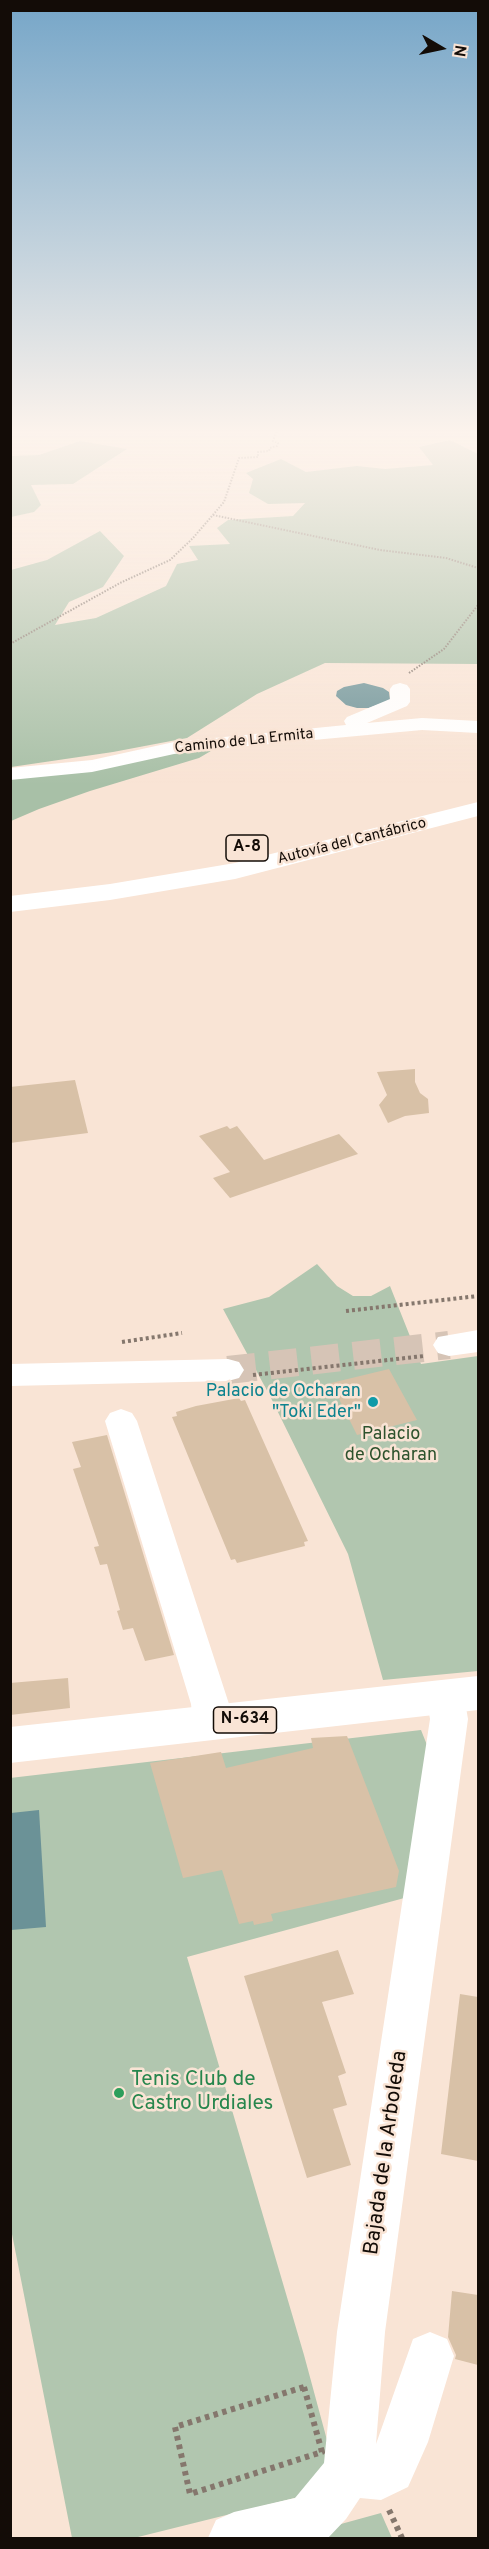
<!DOCTYPE html>
<meta charset="utf-8">
<style>
body{margin:0}
#map{position:relative;width:489px;height:2549px;overflow:hidden;background:#f9e4d5;font-family:Overpass,sans-serif}
canvas{display:block}
.frame{position:absolute;inset:0;border:12px solid #130c07;pointer-events:none}
.north{position:absolute;left:411px;top:18px;width:60px;height:60px;-webkit-text-stroke:4px #f9e4d5;paint-order:stroke;rotate:99deg;font-size:16px;font-weight:700;line-height:24px;text-align:center;color:#130c07}
.north::after{content:'';display:block;margin:auto;width:21px;height:27px;background:#130c07;clip-path:polygon(50% 0,100% 100%,50% 72%,0 100%)}
</style>
<div id="map">
<canvas width="489" height="2549"></canvas>
<div class="frame"></div>
<div class="north">N</div>
</div>
<script>
const c = document.querySelector('canvas').getContext('2d');
c.lineJoin = 'round';
function fill(path, color) { c.fillStyle = color; c.fill(path, 'evenodd'); }
const poly = rows => new Path2D(rows.map(r => 'M' + r).join(''));
function trace(path, color, width, dash) { c.strokeStyle = color; c.lineWidth = width; c.lineCap = dash ? 'butt' : 'round'; c.setLineDash(dash || []); c.stroke(path); }
function write(font, color, halo, rows, align = 'center') {
  c.font = font + ' Overpass,sans-serif'; c.lineWidth = 5; c.setLineDash([]); c.textBaseline = 'middle'; c.strokeStyle = halo; c.fillStyle = color; for (const [text, x, y, turn = 0] of rows) {
    c.save(); c.translate(x, y); c.rotate((+turn || 0) * Math.PI / 180); c.textAlign = isNaN(turn) ? turn : align; if (halo) c.strokeText(text, 0, 0); c.fillText(text, 0, 0); c.restore();
  }
}
const green = poly([
 [317,1264,337,1286,353,1296,371,1296,390,1286,421,1364,478,1356,478,1671,383,1680,348,1554,271,1398,223,1309,269,1297],
 [421,1730,431,1755,408,1897,187,1957,304,2355,334,2466,319,2492,134,2538,72,2538,11,2229,10,1778],
 [381,2513,392,2538,290,2538]
]);
const forest = poly([
 [450,440,478,454,478,664,325,663,257,694,187,738,113,752,11,767,11,570,47,560,100,531,124,556,103,587,69,602,55,625,96,618,166,586,177,564,198,560,189,546,230,544,217,528,228,520,293,516,305,503,268,504,249,493,253,479,246,473,281,459,306,472,357,466,385,469,433,465,419,447],
 [80,441,127,449,73,484,31,485,41,505,34,512,11,517,11,456,39,455],
 [216,748,199,758,90,791,39,809,11,821,10,779,159,754]
]);
const water = poly([
 [364,683,383,688,389,692,390,700,369,708,357,708,346,705,336,696,337,691,344,687],
 [39,1810,46,1927,11,1930,11,1813]
]);
const building = poly([
 [415,1069,415,1082,420,1093,428,1099,429,1113,405,1116,388,1123,379,1105,387,1095,377,1072],
 [75,1080,88,1133,10,1143,10,1087],
 [227,1126,230,1129,237,1126,264,1160,339,1134,358,1154,230,1198,213,1178,230,1172,199,1136],
 [389,1369,417,1420,357,1435,331,1383],
 [239,1398,241,1401,245,1400,308,1541,304,1542,305,1546,237,1563,235,1559,231,1560,172,1417,177,1416,176,1412,196,1406],
 [107,1435,174,1655,145,1661,133,1628,123,1630,117,1611,120,1610,107,1564,100,1565,94,1547,99,1546,73,1469,81,1467,72,1442],
 [68,1678,70,1708,10,1715,10,1683],
 [347,1736,399,1871,396,1887,271,1914,273,1921,254,1925,253,1921,239,1924,222,1870,183,1878,150,1763,221,1752,226,1768,313,1748,311,1738],
 [338,1950,354,1994,322,2002,346,2073,338,2076,347,2105,333,2109,351,2165,307,2178,244,1976],
 [460,1994,478,1997,478,2161,441,2154],
 [452,2291,478,2295,478,2365,455,2359,456,2355,448,2337]
]);
const minorTunnel = poly([
 [228,1370,449,1345]
]);
const pathFar2 = poly([
 [213,515,380,550,446,558,478,568],
 [10,644,120,583,170,560,193,538,224,502,239,458,258,457,258,452,269,451,270,448,277,446,278,443,273,441,278,428],
 [409,673,444,649,478,605]
]);
const pathFar1 = poly([
 [346,1311,478,1296],
 [122,1342,182,1333],
 [253,1375,424,1356]
]);
const path = poly([
 [304,2387,322,2452,190,2494,175,2427,304,2387],
 [389,2510,402,2538]
]);
const minor = poly([
 [400,683,407,685,410,689,410,702,407,706,367,723,422,718,478,721,478,733,422,730,215,749,174,754,92,772,10,780,10,768,92,760,174,742,346,725,344,721,347,717,390,699,390,689,393,685,400,683],
 [478,1330,478,1352,449,1356,438,1353,433,1345,438,1337,478,1330],
 [228,1359,239,1362,244,1370,239,1378,228,1381,10,1386,10,1364,228,1359],
 [121,1409,132,1413,137,1421,229,1704,231,1723,225,1734,212,1739,199,1734,193,1723,191,1704,105,1421,110,1413,121,1409],
 [445,1681,458,1685,464,1696,468,1719,385,2332,376,2444,413,2339,430,2332,447,2339,454,2356,428,2442,408,2487,381,2500,360,2498,346,2519,328,2538,208,2538,216,2520,234,2512,295,2498,324,2463,337,2332,430,1719,426,1696,432,1685,445,1681]
]);
const highway = poly([
 [478,802,478,816,235,879,110,900,10,912,10,896,110,884,235,863,478,802],
 [478,1676,478,1710,10,1763,10,1727,478,1676]
]);
const markers = [
 [373,1402,6,"#0f9aa8"],
 [119,2093,6,"#2e9e5b"]
];
const farStreetnames = [
 ["Camino de La Ermita",244,742,-6],
 ["Autovía del Cantábrico",352,842,-14]
];
const shields = [
 [247,848,42],
 [245,1720,63]
];
const shieldNames = [
 ["A-8",247,848],
 ["N-634",245,1720]
];
const cultureNames = [
 ["Palacio de Ocharan",361,1392],
 ["\"Toki Eder\"",361,1413]
];
const parkNames = [
 ["Palacio",391,1435],
 ["de Ocharan",391,1456]
];
const nearLeisurenames = [
 ["Tenis Club de",131,2081],
 ["Castro Urdiales",131,2105]
];
const nearStreetnames = [
 ["Bajada de la Arboleda",387,2153,-82]
];
fill(green, '#b1c6af');
fill(forest, '#a8c0a7');
fill(water, '#6b9297');
fill(building, '#d8c1a7');
trace(minorTunnel, '#d6c4b6', 28, [28, 14]);
trace(pathFar2, '#85776d', 2, [1.5, 1.5]);
trace(pathFar1, '#85776d', 4, [3, 3]);
trace(path, '#85776d', 6, [4.5, 4.5]);
fill(minor, '#fff');
fill(highway, '#fff');
const sky = c.createLinearGradient(0, 0, 0, 785);
sky.addColorStop(0, '#76a6c8');
sky.addColorStop(0.55, '#fcf3ec');
sky.addColorStop(1, '#fcf3ec00');
c.fillStyle = sky;
c.fillRect(0, 0, 489, 785);
for (const [x, y, r, color] of markers) { const dot = new Path2D(); dot.arc(x, y, r, 0, 2 * Math.PI); c.fillStyle = color; c.fill(dot); trace(dot, '#f9e4d5', 2); }
write('15px', '#130c07', '#f9e4d5', farStreetnames);
for (const [x, y, w] of shields) { const box = new Path2D(); box.roundRect(x - w / 2, y - 13, w, 26, 4.5); c.fillStyle = '#f9e4d5'; c.fill(box); trace(box, '#130c07', 1.5); }
write('bold 16px', '#130c07', null, shieldNames);
write('18px', '#0d838f', '#f9e4d5', cultureNames, 'right');
write('18px', '#2d522d', '#f9e4d5', parkNames);
write('21px', '#27864d', '#f9e4d5', nearLeisurenames, 'left');
write('21px', '#130c07', '#f9e4d5', nearStreetnames);
</script>
